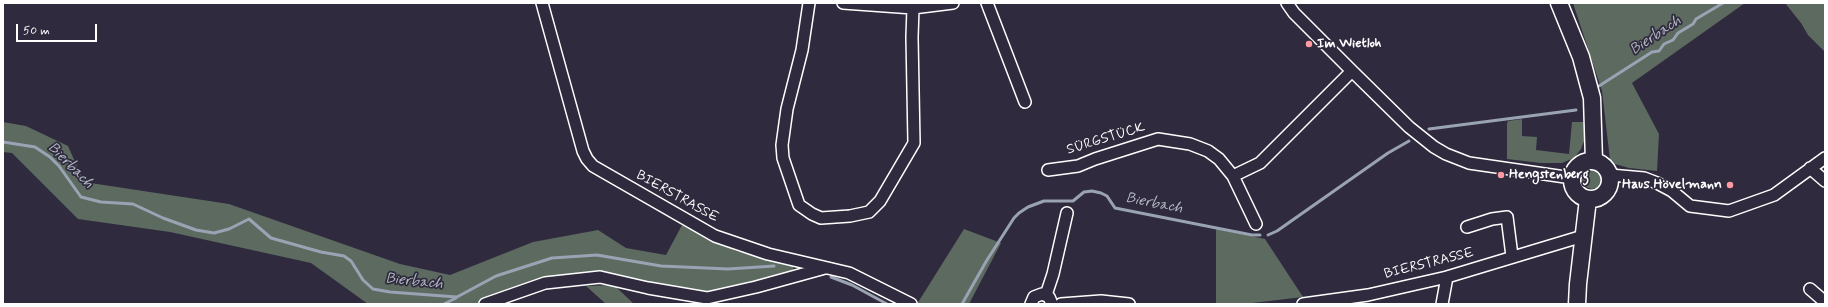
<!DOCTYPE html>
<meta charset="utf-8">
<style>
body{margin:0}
#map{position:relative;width:1828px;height:307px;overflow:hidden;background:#2f2a3d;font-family:Mynerve,sans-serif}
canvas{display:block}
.frame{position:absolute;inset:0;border:4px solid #fff;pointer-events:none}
.scale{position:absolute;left:16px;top:24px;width:81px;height:18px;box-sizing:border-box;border:2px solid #fff;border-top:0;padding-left:5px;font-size:12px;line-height:14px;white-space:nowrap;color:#fff;-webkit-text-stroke:3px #2f2a3d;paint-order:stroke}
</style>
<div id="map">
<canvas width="1828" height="307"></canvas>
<div class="frame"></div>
<div class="scale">50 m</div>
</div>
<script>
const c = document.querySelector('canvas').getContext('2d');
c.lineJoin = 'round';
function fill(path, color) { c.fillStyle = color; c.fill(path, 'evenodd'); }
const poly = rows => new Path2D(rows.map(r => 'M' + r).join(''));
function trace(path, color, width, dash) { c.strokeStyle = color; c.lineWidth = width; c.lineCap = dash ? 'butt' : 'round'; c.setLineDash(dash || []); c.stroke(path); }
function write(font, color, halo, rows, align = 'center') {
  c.font = font + ' Mynerve,sans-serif'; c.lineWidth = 3.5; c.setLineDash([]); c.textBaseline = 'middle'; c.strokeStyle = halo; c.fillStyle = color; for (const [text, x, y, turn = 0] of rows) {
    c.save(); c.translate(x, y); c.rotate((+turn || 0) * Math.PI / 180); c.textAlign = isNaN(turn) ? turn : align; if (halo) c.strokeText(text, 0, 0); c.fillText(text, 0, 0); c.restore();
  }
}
const green = poly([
 [1573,3,1745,3,1632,83,1659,134,1657,171,1629,168,1615,164,1610,160,1602,91],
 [1785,3,1825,3,1825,52,1808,35,1801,23],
 [1522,119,1522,136,1537,137,1536,150,1569,154,1572,122,1584,122,1584,141,1581,149,1574,158,1562,163,1541,163,1507,159,1507,124,1508,121],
 [3,122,26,126,68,146,84,182,229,204,400,264,450,275,533,242,598,230,626,248,666,255,682,225,736,251,794,265,792,274,708,294,668,287,599,272,488,299,480,304,368,304,311,263,170,232,78,219,12,153,3,152],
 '1582 179a10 10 0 1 1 20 0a10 10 0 1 1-20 0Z',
 [964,229,1001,243,969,304,917,304],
 [1216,229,1265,239,1303,297,1244,304,1216,304],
 [614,285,634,304,606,304,586,286]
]);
const stream = poly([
 [1599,86,1652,52,1659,51,1664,44,1673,40,1678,33,1693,24,1696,19,1723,3],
 [1429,129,1576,110],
 [3,142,35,147,50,157,59,166,81,197,101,202,133,204,163,218,196,230,214,233,229,229,249,219,271,238,321,252,344,256,351,261,363,280,373,289,390,292,457,297,496,276,552,258,597,255,661,266,728,269,774,266],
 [1268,235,1277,231,1388,153,1409,141],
 [831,277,852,285,887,304],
 [444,304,456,298],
 [962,304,987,260,1014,218,1019,213,1028,207,1044,201,1073,201,1084,192,1092,191,1101,193,1107,196,1115,208,1252,235,1260,235]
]);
const minor = poly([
 [542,3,583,151,587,159,593,166,715,236,768,254,849,273,911,304],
 [809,3,802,50,787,109,782,145,783,158,799,205,812,214,821,218,850,216,869,212,880,201,914,143,912,37,913,8],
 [843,3,913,8,953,3],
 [987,3,1025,102],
 [1287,3,1294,13,1352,71,1409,127,1434,147,1446,154,1469,163,1572,178],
 [1810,168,1825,181],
 [1048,170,1078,166,1095,159,1158,139,1190,144,1208,151,1219,159,1233,176,1256,224],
 [1610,175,1644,178,1657,183,1672,191,1690,206,1729,211,1774,195,1825,158],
 [1233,176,1260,163,1352,71],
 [1467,227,1492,219,1507,217,1512,256],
 [1810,289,1825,302],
 [1046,295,1053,274,1067,213],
 [485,304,545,283,600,277,648,288,707,298,756,287,825,268],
 [1031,304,1034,297,1042,294,1049,297,1052,304],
 [1061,304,1101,301,1129,304],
 [1303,304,1368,295,1447,277,1583,236],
 [1442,304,1447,277]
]);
const secondary = poly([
 [1559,3,1581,57,1592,98,1594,161],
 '1572 180a19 19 0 1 1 38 0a19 19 0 1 1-38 0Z',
 [1577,304,1578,284,1588,199]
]);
const markers = [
 [1309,44,4,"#ff9aa2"],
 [1501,175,4,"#ff9aa2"],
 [1730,185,4,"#ff9aa2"]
];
const poiNames = [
 ["Im Wietloh",1317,44],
 ["Hengstenberg",1509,175],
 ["Haus Hövelmann",1722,185,"right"]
];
const streetNames = [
 ["SÜRGSTÜCK",1106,139,-17],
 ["BIERSTRASSE",677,197,29],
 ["BIERSTRASSE",1429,264,-14]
];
const waterNames = [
 ["Bierbach",1656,36,-34],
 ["Bierbach",70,166,45],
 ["Bierbach",1154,204,11],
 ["Bierbach",414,282,6]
];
fill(green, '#5c6a60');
trace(stream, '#9aa3b3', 3);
trace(minor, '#fff', 14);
trace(secondary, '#fff', 19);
trace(minor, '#2f2a3d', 11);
trace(secondary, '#2f2a3d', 16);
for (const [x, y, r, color] of markers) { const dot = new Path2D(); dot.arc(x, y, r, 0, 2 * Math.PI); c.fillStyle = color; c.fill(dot); trace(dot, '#2f2a3d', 1.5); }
write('bold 14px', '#fff', '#2f2a3d', poiNames, 'left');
write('14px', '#fff', '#2f2a3d', streetNames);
write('italic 15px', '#b3bac6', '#2f2a3d', waterNames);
</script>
